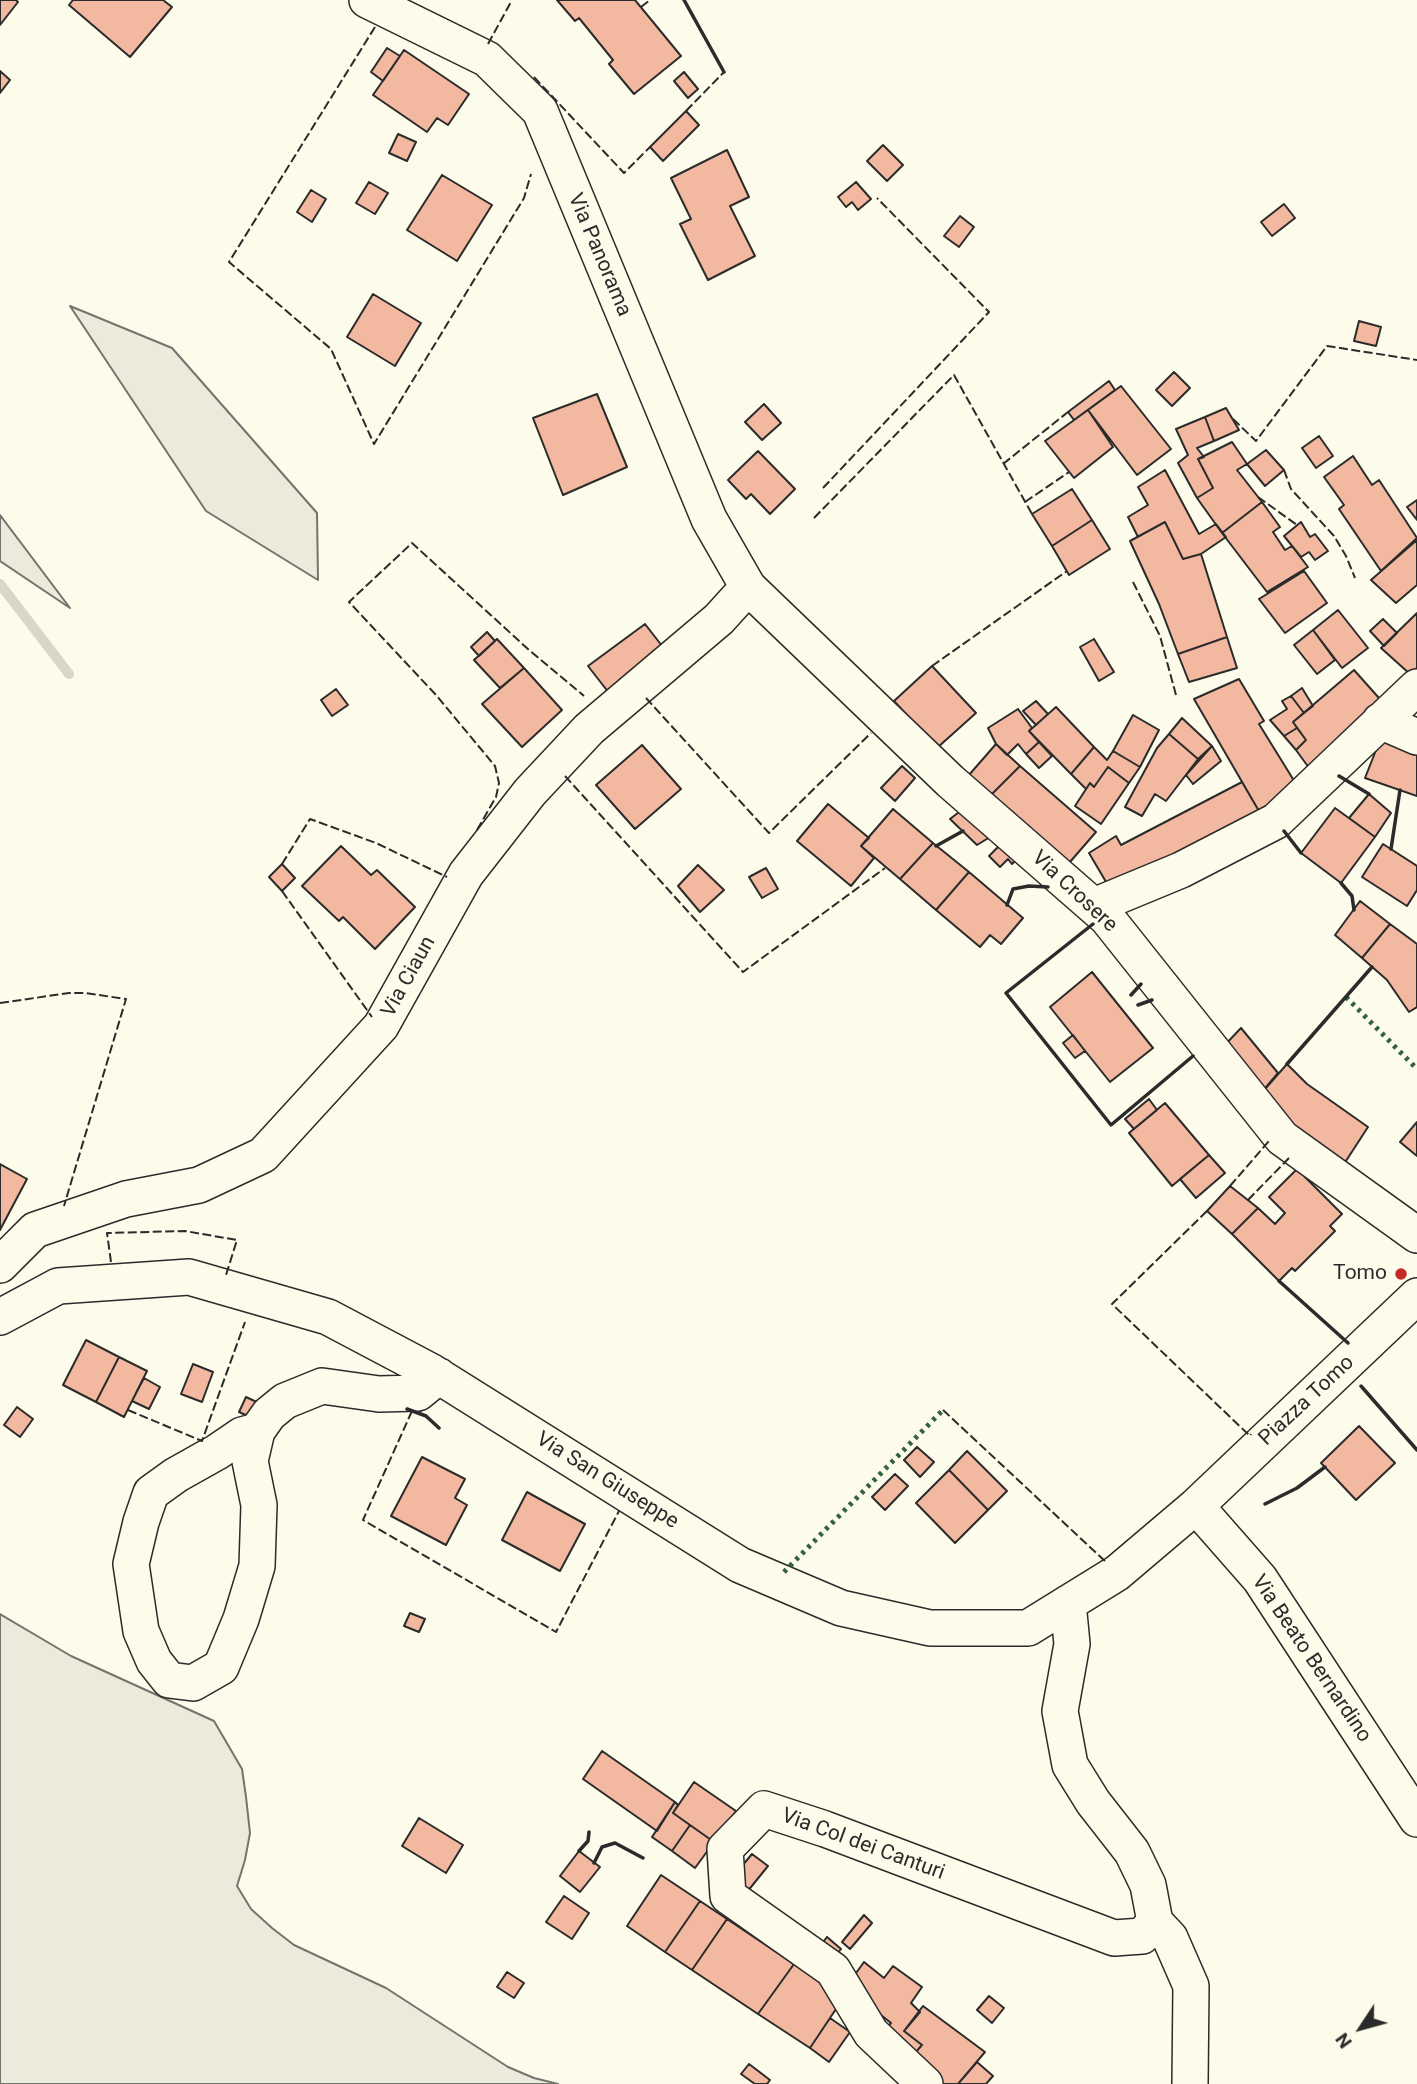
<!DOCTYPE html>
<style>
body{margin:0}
#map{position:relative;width:1417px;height:2084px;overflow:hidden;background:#fdfbea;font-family:Roboto,sans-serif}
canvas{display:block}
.north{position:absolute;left:1326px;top:1993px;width:70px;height:70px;-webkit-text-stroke:5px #fdfbea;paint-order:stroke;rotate:234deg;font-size:19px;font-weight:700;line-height:28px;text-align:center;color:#2b2b2b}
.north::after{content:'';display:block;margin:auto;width:24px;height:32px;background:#2b2b2b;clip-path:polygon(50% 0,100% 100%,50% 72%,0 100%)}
</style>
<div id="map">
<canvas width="1417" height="2084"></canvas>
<div class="north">N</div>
</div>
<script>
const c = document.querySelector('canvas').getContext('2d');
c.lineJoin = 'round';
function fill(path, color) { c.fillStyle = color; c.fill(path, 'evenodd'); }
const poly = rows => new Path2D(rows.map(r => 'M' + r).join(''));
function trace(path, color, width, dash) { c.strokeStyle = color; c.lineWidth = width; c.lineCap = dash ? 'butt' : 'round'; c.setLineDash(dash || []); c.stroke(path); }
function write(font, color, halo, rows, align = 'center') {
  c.font = font + ' Roboto,sans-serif'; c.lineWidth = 5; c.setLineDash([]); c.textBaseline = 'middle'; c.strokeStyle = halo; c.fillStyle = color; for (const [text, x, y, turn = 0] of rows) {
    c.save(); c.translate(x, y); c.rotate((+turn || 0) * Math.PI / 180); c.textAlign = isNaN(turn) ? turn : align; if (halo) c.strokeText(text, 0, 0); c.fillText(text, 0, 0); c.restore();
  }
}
const green = poly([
 [70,306,172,348,317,513,318,580,206,511,70,306],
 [0,515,70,608,0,561,0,515],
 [0,1614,71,1656,214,1721,242,1769,246,1797,250,1833,245,1860,237,1886,251,1909,272,1928,294,1945,386,1988,508,2067,534,2078,558,2084,0,2084,0,1614]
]);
const stream = poly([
 [0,584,69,674]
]);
const building = poly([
 [0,0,16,0,18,2,0,25,0,0],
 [73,0,163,0,172,7,130,57,69,5,73,0],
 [557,0,635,0,681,56,634,94,609,64,613,60,579,18,575,21,557,0],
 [387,48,400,56,383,81,371,72,387,48],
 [404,50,469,94,448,125,437,118,427,132,373,95,404,50],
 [0,71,10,80,0,93,0,71],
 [684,72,698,89,688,98,674,81,684,72],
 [686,111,699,125,663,161,650,147,686,111],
 [398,134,416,142,407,161,389,153,398,134],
 [883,145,903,165,887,181,867,161,883,145],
 [727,150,749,197,730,206,755,256,708,280,680,224,691,219,671,178,727,150],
 [442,175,492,205,457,261,407,230,442,175],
 [369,182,388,193,375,214,356,203,369,182],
 [856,182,871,199,858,210,852,202,846,207,838,197,856,182],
 [311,190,326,199,312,222,297,212,311,190],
 [1284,204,1295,218,1272,236,1261,222,1284,204],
 [960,216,974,227,959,247,944,236,960,216],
 [373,294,421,323,395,366,347,337,373,294],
 [1359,321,1381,327,1376,346,1354,341,1359,321],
 [1174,372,1190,388,1172,406,1156,390,1174,372],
 [1109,381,1115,390,1074,420,1068,412,1109,381],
 [1121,386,1171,449,1137,475,1088,410,1121,386],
 [597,394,627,467,563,495,533,418,597,394],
 [764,404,781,423,762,440,745,422,764,404],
 [1226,408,1239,430,1214,441,1205,417,1226,408],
 [1088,410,1113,447,1074,478,1045,441,1088,410],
 [1205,417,1214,441,1197,448,1204,457,1198,459,1213,488,1197,498,1178,463,1188,455,1176,429,1205,417],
 [1319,436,1333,456,1316,468,1302,448,1319,436],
 [1232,442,1247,464,1237,470,1262,502,1222,533,1197,498,1213,488,1198,459,1232,442],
 [1266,450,1284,470,1265,486,1247,464,1266,450],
 [758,451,795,489,770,514,751,494,746,499,728,480,758,451],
 [1353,456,1372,485,1379,480,1417,538,1381,571,1339,509,1344,505,1324,477,1353,456],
 [1165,470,1199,534,1216,524,1226,537,1201,554,1183,559,1165,522,1138,537,1128,517,1148,505,1138,487,1165,470],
 [1072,489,1092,520,1052,546,1032,514,1072,489],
 [1417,500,1417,520,1407,507,1417,500],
 [1262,502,1280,527,1273,532,1285,550,1292,546,1308,567,1267,592,1222,533,1262,502],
 [1092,520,1110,549,1069,575,1052,546,1092,520],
 [1165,522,1183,559,1201,554,1227,637,1178,654,1159,604,1130,541,1165,522],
 [1301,522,1310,537,1315,534,1328,551,1315,560,1309,552,1301,557,1284,536,1301,522],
 [1417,540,1417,585,1396,603,1371,580,1417,540],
 [1304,571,1327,603,1285,633,1259,599,1304,571],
 [1338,610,1368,648,1342,668,1313,630,1338,610],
 [1417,613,1417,668,1411,675,1381,648,1417,613],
 [1383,619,1397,633,1384,646,1370,631,1383,619],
 [645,624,666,651,609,693,588,666,645,624],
 [1313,630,1335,660,1317,674,1294,645,1313,630],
 [487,632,495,641,479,656,471,647,487,632],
 [1227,637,1237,668,1189,682,1178,654,1227,637],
 [497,639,524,668,500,688,474,660,497,639],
 [1094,639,1114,672,1099,681,1080,647,1094,639],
 [932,666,976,713,937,748,894,701,932,666],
 [524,668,562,710,522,747,482,704,524,668],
 [1354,670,1387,707,1312,772,1296,750,1306,740,1293,722,1354,670],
 [1239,679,1264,721,1259,724,1301,792,1263,818,1194,699,1239,679],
 [1302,688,1313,706,1304,713,1291,696,1302,688],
 [336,689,348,705,332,716,321,700,336,689],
 [1291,696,1304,713,1293,722,1297,728,1284,736,1270,720,1287,709,1282,701,1291,696],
 [1036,701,1048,714,1036,725,1023,711,1036,701],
 [1056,707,1094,747,1071,774,1029,731,1056,707],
 [1018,709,1032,728,1029,731,1039,742,1026,754,1018,744,1007,755,996,744,988,728,1018,709],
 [1133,715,1159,730,1140,767,1113,751,1133,715],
 [1182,718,1212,746,1198,759,1169,734,1182,718],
 [1297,728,1306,740,1296,750,1284,736,1297,728],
 [1169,734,1198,759,1166,801,1155,794,1142,816,1125,807,1157,748,1169,734],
 [1380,740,1417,754,1417,796,1365,778,1380,740],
 [1039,742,1052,756,1039,768,1026,754,1039,742],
 [996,744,1020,766,984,802,962,783,996,744],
 [642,745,681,789,635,829,596,785,642,745],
 [1212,746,1221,761,1193,784,1186,775,1212,746],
 [1094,747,1107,760,1113,751,1140,767,1129,783,1108,767,1094,787,1090,783,1086,789,1071,774,1094,747],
 [902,766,915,778,895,801,881,788,902,766],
 [1020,766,1096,832,1063,870,984,802,1020,766],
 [1108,767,1129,783,1101,824,1075,806,1090,783,1094,787,1108,767],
 [1242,782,1263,818,1109,887,1089,853,1116,836,1121,845,1242,782],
 [1369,794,1391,813,1375,837,1349,818,1369,794],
 [828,804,869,838,861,846,874,858,851,886,797,841,828,804],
 [967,806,995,834,977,845,950,819,967,806],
 [1335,808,1375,837,1341,883,1301,853,1335,808],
 [893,809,933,843,900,879,861,846,893,809],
 [1004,841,1019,857,1012,864,1008,859,1000,867,989,856,1004,841],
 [933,843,969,872,936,910,900,879,933,843],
 [1383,844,1417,866,1417,890,1407,906,1362,877,1383,844],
 [341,846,371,875,377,870,415,907,375,949,343,917,339,921,302,886,341,846],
 [282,864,295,878,282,891,269,877,282,864],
 [698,865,724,890,700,912,678,886,698,865],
 [766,868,778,889,762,898,749,877,766,868],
 [969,872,1023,918,1001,944,990,935,980,947,936,910,969,872],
 [1360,901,1390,924,1362,958,1335,935,1360,901],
 [1390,924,1417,944,1417,1007,1409,1012,1387,980,1362,958,1390,924],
 [1092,972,1153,1048,1110,1082,1050,1007,1092,972],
 [1241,1028,1278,1073,1261,1093,1222,1048,1241,1028],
 [1073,1035,1085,1051,1075,1058,1063,1043,1073,1035],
 [1287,1064,1307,1084,1368,1127,1344,1164,1284,1123,1258,1097,1287,1064],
 [1149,1099,1157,1110,1134,1129,1125,1119,1149,1099],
 [1165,1103,1209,1155,1172,1186,1129,1133,1165,1103],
 [1417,1122,1417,1156,1400,1142,1417,1122],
 [1209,1155,1225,1173,1196,1198,1180,1179,1209,1155],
 [0,1164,27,1179,0,1230,0,1164],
 [1297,1169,1342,1214,1330,1226,1335,1231,1295,1271,1292,1268,1279,1281,1232,1234,1258,1208,1275,1224,1285,1213,1269,1197,1297,1169],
 [1230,1186,1258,1208,1232,1234,1207,1211,1230,1186],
 [86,1340,119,1357,96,1402,63,1385,86,1340],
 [119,1357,147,1371,124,1417,96,1402,119,1357],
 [193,1364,213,1372,202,1402,181,1394,193,1364],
 [144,1378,160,1387,149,1409,132,1401,144,1378],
 [246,1397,261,1404,254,1419,239,1412,246,1397],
 [17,1407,33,1419,20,1437,4,1425,17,1407],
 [1359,1426,1395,1463,1356,1500,1321,1463,1359,1426],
 [917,1447,934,1462,920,1477,904,1460,917,1447],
 [967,1451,1007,1491,988,1510,949,1470,967,1451],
 [422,1457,465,1479,455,1498,467,1505,446,1545,391,1516,422,1457],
 [949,1470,988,1510,955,1543,916,1503,949,1470],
 [895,1474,908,1486,885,1510,872,1497,895,1474],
 [527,1492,585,1524,560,1571,502,1540,527,1492],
 [410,1613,425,1619,419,1632,404,1626,410,1613],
 [602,1751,675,1802,657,1831,583,1779,602,1751],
 [694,1782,736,1811,714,1842,673,1813,694,1782],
 [675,1802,678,1805,673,1813,690,1825,672,1851,652,1837,675,1802],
 [419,1818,463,1845,446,1873,402,1846,419,1818],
 [690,1825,714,1842,695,1868,672,1851,690,1825],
 [579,1851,600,1867,580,1892,560,1876,579,1851],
 [752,1854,768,1866,747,1892,731,1879,752,1854],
 [661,1875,700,1901,665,1952,627,1926,661,1875],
 [564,1896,589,1913,572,1939,546,1922,564,1896],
 [700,1901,727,1919,692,1970,665,1952,700,1901],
 [864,1915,872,1923,850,1949,842,1942,864,1915],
 [727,1919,794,1964,758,2014,692,1970,727,1919],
 [827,1937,841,1949,834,1958,820,1946,827,1937],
 [864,1962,884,1978,893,1966,922,1987,911,2003,920,2012,904,2031,922,2045,908,2061,883,2032,891,2023,846,1987,864,1962],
 [794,1964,844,1997,810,2048,758,2014,794,1964],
 [507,1972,524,1983,514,1998,497,1987,507,1972],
 [989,1996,1004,2008,992,2023,977,2010,989,1996],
 [923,2006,985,2052,958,2084,937,2084,908,2061,922,2045,904,2031,923,2006],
 [830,2018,850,2032,829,2062,810,2048,830,2018],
 [977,2062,993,2076,986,2084,958,2084,977,2062],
 [749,2064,770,2080,767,2084,755,2084,741,2074,749,2064]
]);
const minor = poly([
 [367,0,487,59,540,111,709,519,748,587,950,781,1107,918,1282,1138,1417,1235],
 [1380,721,1417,737],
 [1094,906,1181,870,1276,821,1417,687],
 [0,1265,35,1230,126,1199,199,1185,263,1155,381,1026,466,874,530,792,589,729,719,619,748,587],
 [0,1317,58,1286,189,1277,328,1317,432,1372,740,1565,841,1608,930,1628,1028,1628,1117,1573,1196,1506,1417,1296],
 [257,1431,242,1435,217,1452,176,1475,151,1493,141,1522,131,1564,141,1631,154,1661,169,1680,193,1683,221,1667,241,1619,257,1566,259,1505,250,1461,257,1431,269,1414,285,1401,322,1386,379,1394,418,1393,439,1376],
 [1196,1506,1260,1579,1417,1819],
 [1068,1603,1072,1644,1060,1711,1070,1765,1093,1802,1132,1852,1148,1885,1155,1922,1170,1938,1191,1986,1190,2084],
 [925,2084,871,2033,833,1970,728,1896,725,1849,764,1809,825,1829,1114,1938,1142,1936,1155,1922]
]);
const hedge = poly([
 [1346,997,1417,1069],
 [784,1572,943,1410]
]);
const fence = poly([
 [641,7,650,0],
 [375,27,229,262,331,349,374,444,524,198,531,174],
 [488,44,512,0],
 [534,77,624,173,650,147],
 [686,111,724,72],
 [1233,419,1256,441,1327,346,1417,360],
 [1003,464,1068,412],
 [1284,470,1291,489,1334,536,1346,556,1355,578],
 [823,488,989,312,877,198],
 [1258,497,1297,525],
 [1025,502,1069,472],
 [814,518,954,375,1032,514],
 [1133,582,1160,636,1176,695],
 [932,666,1067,571],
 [646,698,769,833,871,733],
 [565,776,743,972,885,868],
 [477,830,496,797,499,783,495,766,436,695,349,602,412,543,529,650,584,696],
 [282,864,310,819,376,843,447,877],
 [282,891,372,1017],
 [0,1003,69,993,85,993,126,999,64,1206],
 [1230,1186,1269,1141],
 [1248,1200,1289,1158],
 [1207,1211,1112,1304,1250,1436,1251,1434],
 [111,1262,107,1233,185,1231,237,1240,226,1275],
 [128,1410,202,1441,245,1322],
 [943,1410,1107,1563],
 [412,1411,363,1520,556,1632,619,1511]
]);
const wall = poly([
 [684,0,724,72],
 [1339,776,1369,794],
 [1284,831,1301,853],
 [936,846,963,831],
 [1391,849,1400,790],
 [1341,883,1352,896,1354,910],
 [1007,905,1013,889,1029,886,1048,887],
 [1093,924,1006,993,1111,1125,1193,1056],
 [1131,995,1141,984],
 [1138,1005,1152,1000],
 [1287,1064,1372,967],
 [1279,1281,1348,1343],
 [1361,1386,1417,1450],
 [407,1409,426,1416,439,1428],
 [1265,1504,1297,1488,1325,1467],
 [579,1851,588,1841,589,1832],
 [594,1863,602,1847,615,1843,643,1858]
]);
const markers = [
 [1401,1274,7,"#c62828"]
];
const streetNames = [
 ["Via Panorama",599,255,67],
 ["Via Crosere",1074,892,43],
 ["Via Ciaun",409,977,-61],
 ["Piazza Tomo",1307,1401,-43],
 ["Via San Giuseppe",607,1481,32],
 ["Via Beato Bernardino",1311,1659,56],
 ["Via Col dei Canturi",863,1845,20]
];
const poiNames = [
 ["Tomo",1387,1274]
];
fill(green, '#ecebdb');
trace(green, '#74746e', 2);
trace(stream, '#d8d7c9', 10);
fill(building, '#f2b8a0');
trace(building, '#2b2b2b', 2);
trace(minor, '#2b2b2b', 38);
trace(minor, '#fdfbea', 35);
trace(hedge, '#34623c', 5, [3.5, 5]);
trace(fence, '#2b2b2b', 2, [9, 3.5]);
trace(wall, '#2b2b2b', 3.5);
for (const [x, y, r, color] of markers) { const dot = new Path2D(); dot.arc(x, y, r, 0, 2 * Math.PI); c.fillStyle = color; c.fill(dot); trace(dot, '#fdfbea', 2.5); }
write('21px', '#2b2b2b', '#fdfbea', streetNames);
write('21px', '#2b2b2b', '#fdfbea', poiNames, 'right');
</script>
